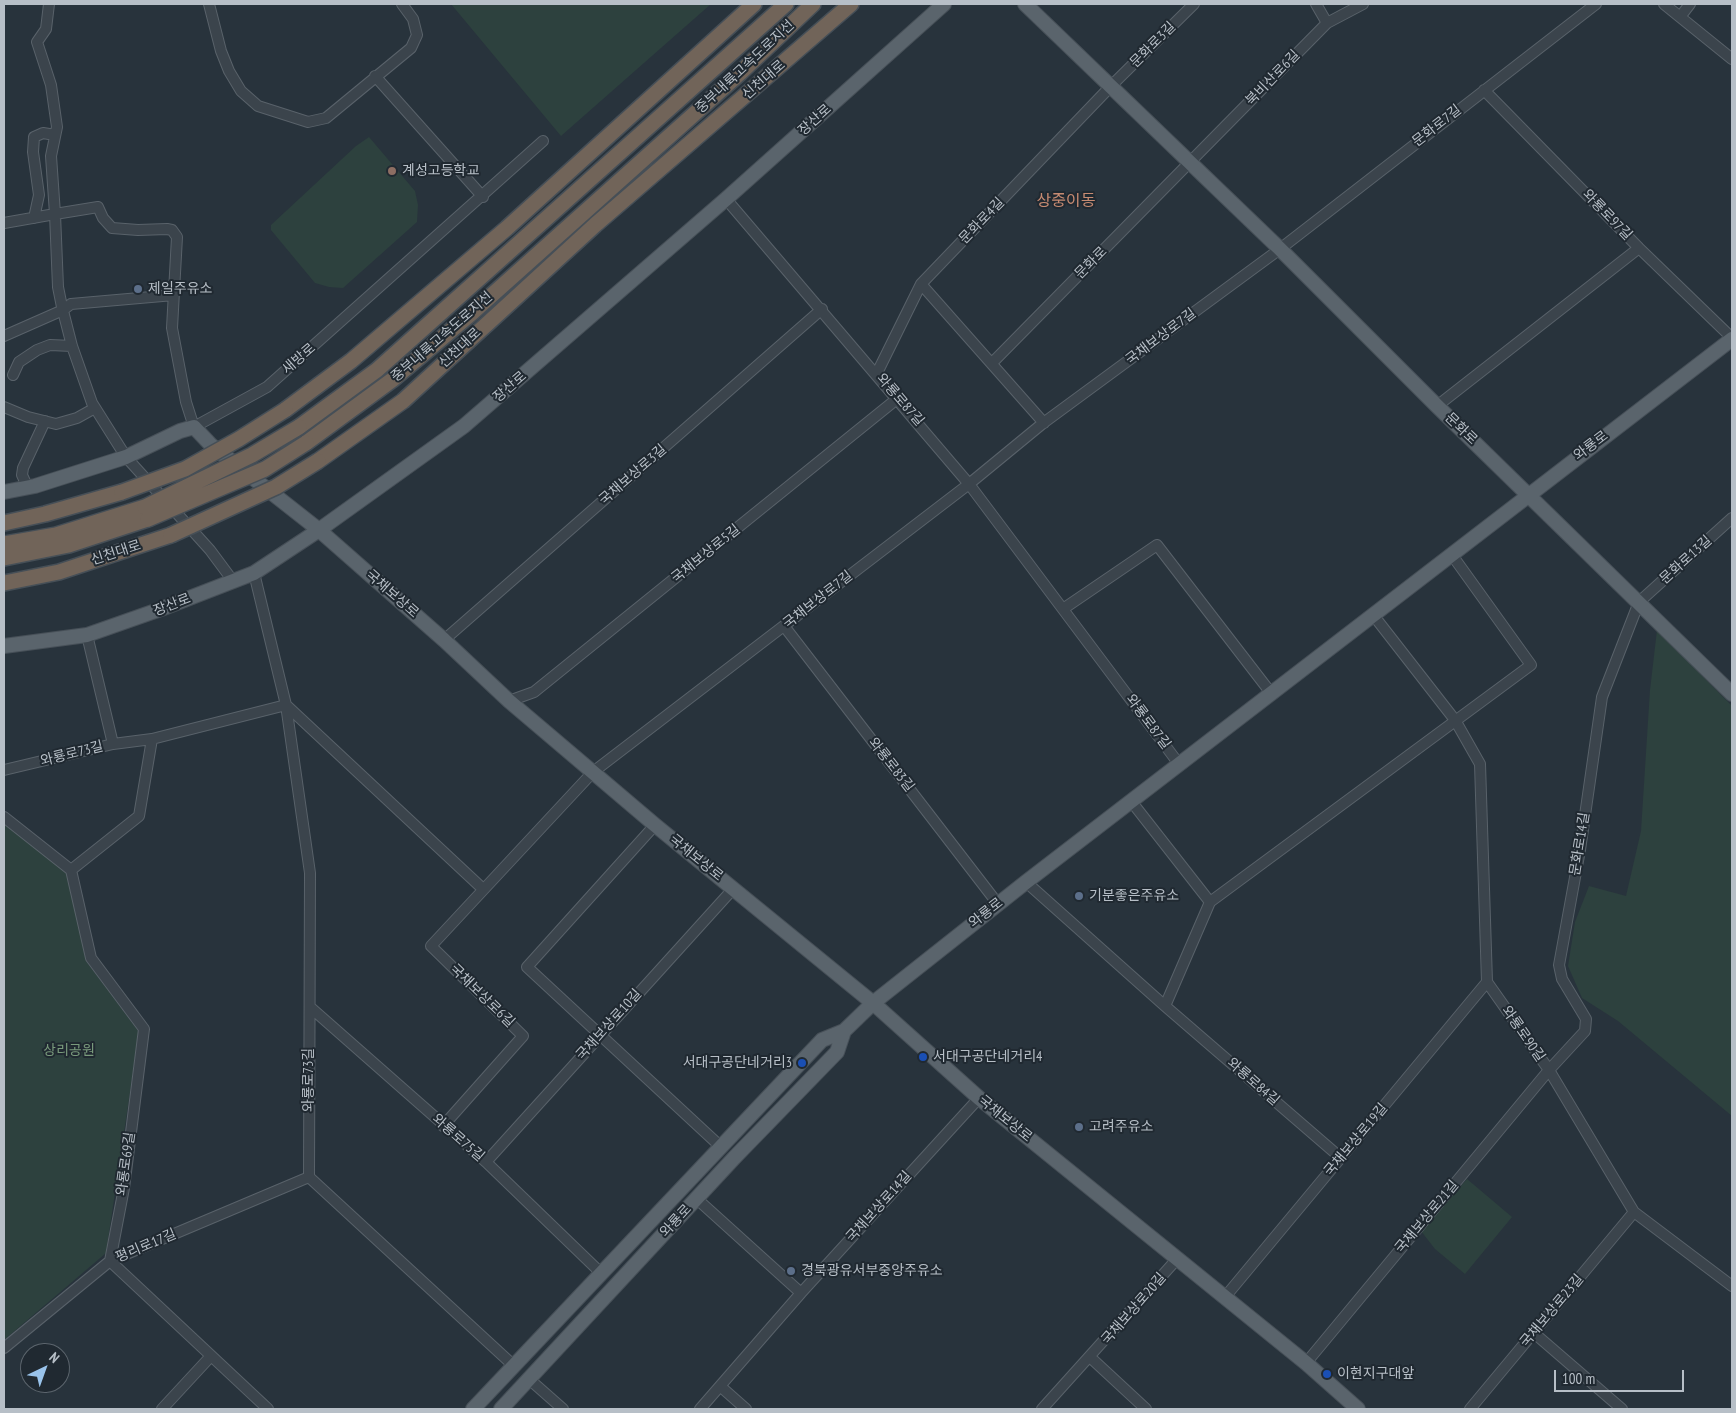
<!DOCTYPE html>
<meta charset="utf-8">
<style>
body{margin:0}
#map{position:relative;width:1736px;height:1413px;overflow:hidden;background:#28333c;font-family:"PT Sans Narrow",sans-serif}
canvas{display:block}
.frame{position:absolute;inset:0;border:5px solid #b7bfc7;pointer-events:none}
.north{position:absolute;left:20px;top:1343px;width:50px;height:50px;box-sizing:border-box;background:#202931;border:1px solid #5c656d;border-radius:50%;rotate:42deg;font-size:14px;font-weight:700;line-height:20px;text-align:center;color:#b7bfc7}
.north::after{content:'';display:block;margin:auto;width:18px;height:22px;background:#99c3eb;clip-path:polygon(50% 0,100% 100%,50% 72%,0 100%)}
.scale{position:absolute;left:1554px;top:1370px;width:130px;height:22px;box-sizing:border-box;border:2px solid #b7bfc7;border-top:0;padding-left:6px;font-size:15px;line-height:18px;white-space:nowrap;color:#b7bfc7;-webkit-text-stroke:4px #202931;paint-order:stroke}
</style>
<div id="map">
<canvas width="1736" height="1413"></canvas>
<div class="frame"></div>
<div class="north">N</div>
<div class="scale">100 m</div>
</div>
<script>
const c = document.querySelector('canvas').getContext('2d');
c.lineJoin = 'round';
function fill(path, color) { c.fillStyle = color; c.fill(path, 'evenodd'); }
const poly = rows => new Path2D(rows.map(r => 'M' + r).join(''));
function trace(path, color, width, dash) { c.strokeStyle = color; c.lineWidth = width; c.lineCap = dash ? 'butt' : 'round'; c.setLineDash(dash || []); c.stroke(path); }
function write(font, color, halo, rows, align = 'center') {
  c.font = font + ' "PT Sans Narrow","Noto Sans KR",sans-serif'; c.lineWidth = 4; c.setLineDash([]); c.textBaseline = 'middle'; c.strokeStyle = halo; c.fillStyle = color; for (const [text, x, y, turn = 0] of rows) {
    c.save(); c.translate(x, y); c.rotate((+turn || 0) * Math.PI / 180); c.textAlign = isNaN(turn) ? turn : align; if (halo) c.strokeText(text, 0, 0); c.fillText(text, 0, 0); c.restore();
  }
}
const green = poly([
 [451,4,711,4,561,136],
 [369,137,415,191,418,205,417,222,343,288,329,287,315,283,271,230,271,225,356,146],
 [1657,630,1732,706,1732,1116,1618,1021,1582,998,1568,966,1575,922,1589,886,1626,896,1641,831,1650,690],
 [4,823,68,874,86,961,139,1032,106,1253,4,1340],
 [1467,1179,1512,1217,1465,1274,1435,1249,1421,1231]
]);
const minor = poly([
 [49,4,46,29,37,42,51,85,57,127,51,156,55,214,98,207,103,218,112,228,138,230,167,229,172,230,177,237,172,328,186,402,194,427,267,387,543,141],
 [209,4,221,51,229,71,241,91,258,106,308,122,326,118,411,48,417,35,413,19,402,4],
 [1316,4,1327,23],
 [1664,4,1732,59],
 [1680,17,1690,4],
 [375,76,483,197],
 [1484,90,1639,248,1732,338],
 [726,199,969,484,1179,764],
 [34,218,39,195,33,152,34,137,43,133,55,135],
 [4,223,55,214,58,287,62,307,72,346,92,403,126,457,210,550,233,581],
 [921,284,1044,423,1042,424],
 [4,336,63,310,71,304,174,295],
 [992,363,1327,23,1363,4],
 [877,373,921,284,1111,86,1194,4],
 [13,375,19,362,37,350,50,345,72,346],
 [1437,406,1639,248],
 [4,407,28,417,56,424,77,418,95,408],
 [28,488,22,475,23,468,45,421],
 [254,573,286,705,310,873,309,1177,514,1366],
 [1063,609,1157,545,1271,693],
 [1374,616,1455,720,1480,764,1487,982,1549,1070,1634,1212,1732,1286],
 [784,626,998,904],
 [87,635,113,744],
 [444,640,822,309],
 [509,701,534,692,898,398],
 [4,770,113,744,152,739,286,705,483,889],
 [1131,801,1210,902],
 [4,817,71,870,91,958,144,1029,124,1188,110,1261,268,1409],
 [655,825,527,967,720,1146],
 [71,870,139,816,152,739],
 [1026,882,1165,1006,1341,1158],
 [1165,1006,1210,902,1531,665,1452,555],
 [310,1007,486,1162,601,1273],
 [443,1126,523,1036,431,946,593,772,969,484,1042,424,1280,249,1596,4],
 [486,1162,733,889],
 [697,1199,801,1293],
 [1225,1297,1487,982],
 [1534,1333,1622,1409],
 [4,1348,110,1261,309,1177],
 [1091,1358,1146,1409],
 [1306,1363,1549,1070,1585,1031,1586,1019,1562,979,1559,965,1580,850,1602,697,1639,602,1732,518],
 [529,1379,563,1409],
 [720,1386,746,1409],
 [162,1409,211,1356],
 [700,1409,801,1293,979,1098],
 [1042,1409,1177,1259],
 [1470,1409,1634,1212]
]);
const major = poly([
 [1025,4,1280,249,1437,406,1732,694],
 [4,492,35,486,126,457,180,431,194,427,211,445,319,530,444,640,509,701,655,825,873,1003,979,1098,1306,1363,1358,1409],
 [4,646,87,635,161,609,254,573,319,530,464,426,726,199,944,4],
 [473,1409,822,1040,844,1031,873,1003,1026,882,1732,339],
 [501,1409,734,1158,837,1052,844,1031]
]);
const highway = poly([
 [285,410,351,361,507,228,754,4],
 [299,427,377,370,786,4],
 [306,443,392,380,473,312,740,73,813,4],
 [318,461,403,401,595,225,851,4],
 [4,523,45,514,122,492],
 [4,544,56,535,145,507],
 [4,558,69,545,148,519],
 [4,583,59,572,171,535]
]);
const highwayBridge = poly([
 [122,492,185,469,239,439,285,410],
 [145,507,252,455,299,427],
 [148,519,265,469,306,443],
 [171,535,276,487,318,461]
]);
const markers = [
 [392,171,5,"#8d6e63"],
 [138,289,5,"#5c6f8a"],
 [1079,896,5,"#5c6f8a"],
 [923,1057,5,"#1a4fb4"],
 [802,1063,5,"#1a4fb4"],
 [1079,1127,5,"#5c6f8a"],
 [791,1271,5,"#5c6f8a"],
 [1327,1374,5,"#1a4fb4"]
];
const streetNames = [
 ["문화로3길",1153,45,-45],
 ["중부내륙고속도로지선",745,67,-43],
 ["북비산로6길",1273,78,-46],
 ["신천대로",764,80,-41],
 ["장산로",815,120,-42],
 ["문화로7길",1437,126,-38],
 ["와룡로97길",1607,215,46],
 ["문화로4길",982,221,-46],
 ["문화로",1091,263,-45],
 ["중부내륙고속도로지선",442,337,-41],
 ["국채보상로7길",1161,337,-37],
 ["신천대로",460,348,-43],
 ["새방로",299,359,-41],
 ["장산로",510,387,-41],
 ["와룡로87길",900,400,49],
 ["문화로",1461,429,44],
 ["와룡로",1591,446,-37],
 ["국채보상로3길",633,475,-41],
 ["신천대로",116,553,-18],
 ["국채보상로5길",706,554,-39],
 ["문화로13길",1686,560,-42],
 ["국채보상로",392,594,41],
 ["국채보상로7길",818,600,-38],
 ["장산로",172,605,-21],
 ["와룡로87길",1148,722,53],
 ["와룡로73길",72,754,-14],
 ["와룡로83길",891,765,52],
 ["문화로14길",1580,844,-81],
 ["국채보상로",696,858,39],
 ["와룡로",986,913,-38],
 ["국채보상로6길",482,996,44],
 ["국채보상로10길",609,1025,-48],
 ["와룡로90길",1523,1034,55],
 ["와룡로73길",309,1080,-90],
 ["와룡로84길",1253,1082,41],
 ["국채보상로",1005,1119,39],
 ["와룡로75길",458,1138,41],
 ["국채보상로19길",1356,1140,-50],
 ["와룡로69길",126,1164,-82],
 ["국채보상로14길",879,1207,-48],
 ["국채보상로21길",1427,1217,-50],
 ["와룡로",676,1221,-47],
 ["평리로17길",146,1246,-23],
 ["국채보상로20길",1134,1309,-49],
 ["국채보상로23길",1552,1311,-50]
];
const poiNames = [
 ["계성고등학교",402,171],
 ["제일주유소",148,289],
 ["기분좋은주유소",1089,896],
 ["서대구공단네거리4",933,1057],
 ["서대구공단네거리3",792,1063,"right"],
 ["고려주유소",1089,1127],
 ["경북광유서부중앙주유소",801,1271],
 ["이현지구대앞",1337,1374]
];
const parkNames = [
 ["상리공원",69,1051]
];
const quarterNames = [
 ["상중이동",1066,201]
];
fill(green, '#2d413e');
trace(minor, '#59626a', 12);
trace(major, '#475058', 16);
trace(highway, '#464f57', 18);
trace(minor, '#3b444c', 10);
trace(major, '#5a646c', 14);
trace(highway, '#716459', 15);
trace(highwayBridge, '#464f57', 18, []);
trace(highwayBridge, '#716459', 15);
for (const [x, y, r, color] of markers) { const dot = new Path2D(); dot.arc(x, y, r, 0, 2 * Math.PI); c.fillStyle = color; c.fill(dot); trace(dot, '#202931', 2); }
write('14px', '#b7bfc7', '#202931', streetNames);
write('14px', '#b7bfc7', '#202931', poiNames, 'left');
write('14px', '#799a7c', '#202931', parkNames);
write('16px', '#c78b72', '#202931', quarterNames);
</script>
